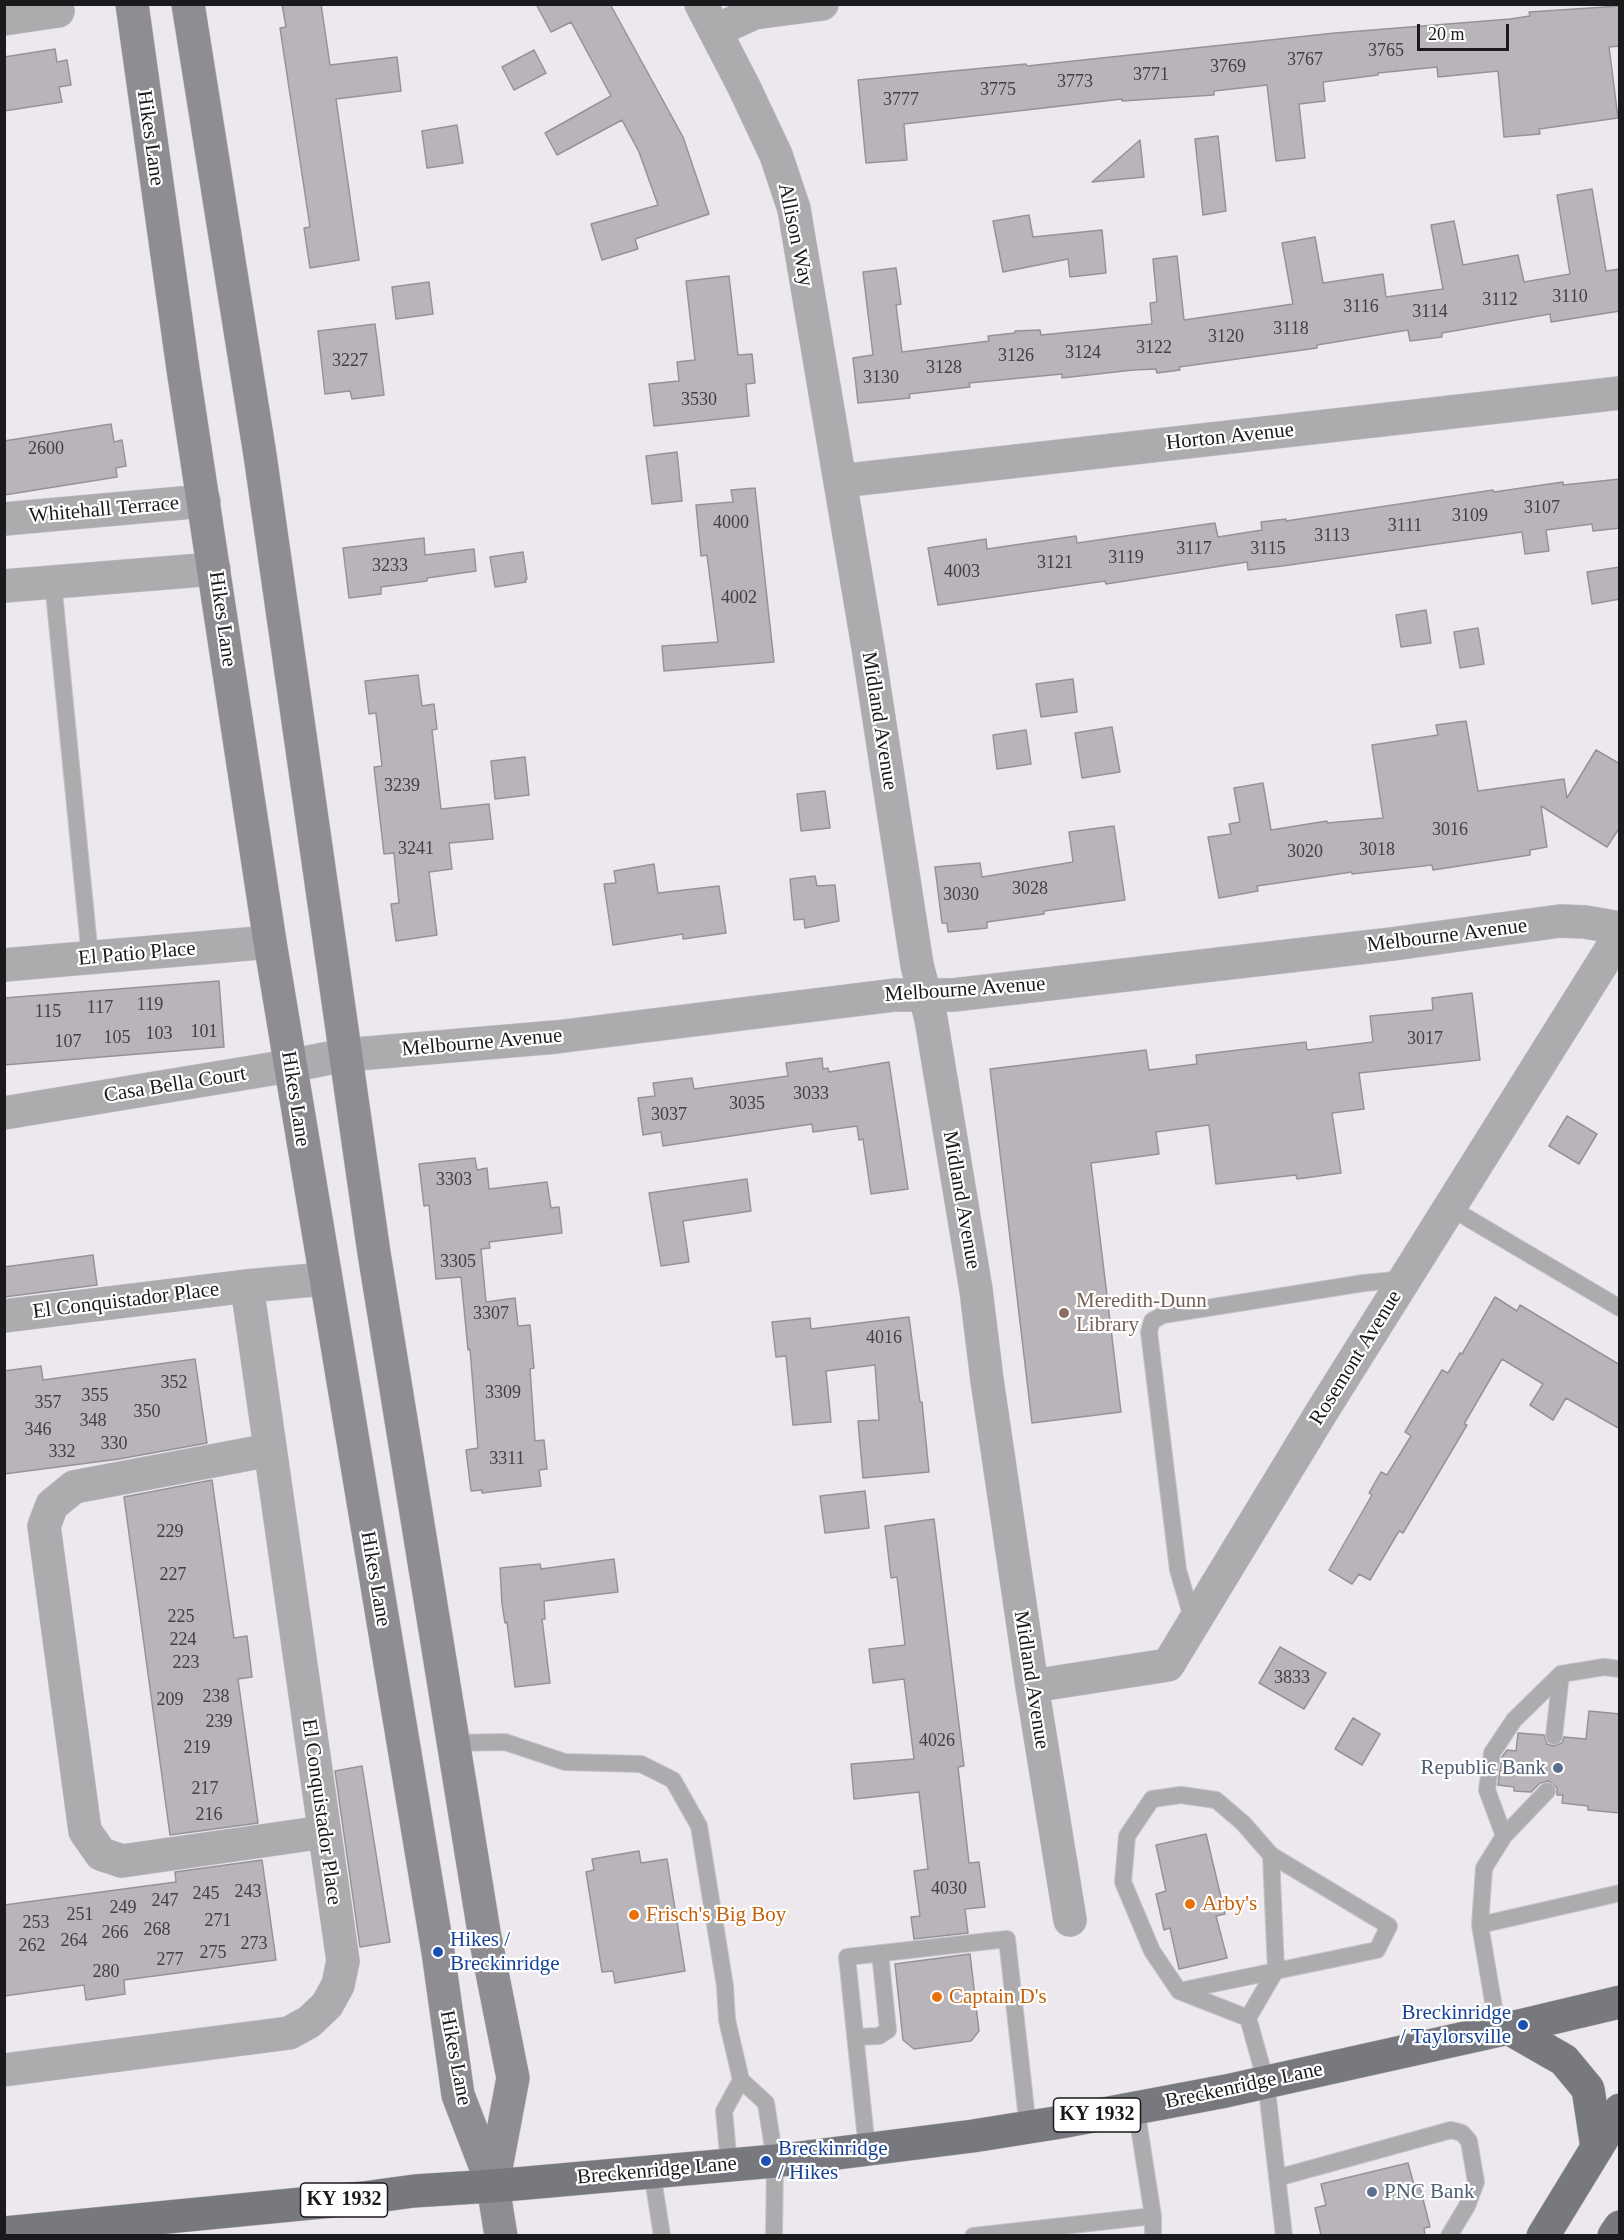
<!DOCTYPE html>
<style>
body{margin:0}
#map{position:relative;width:1624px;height:2240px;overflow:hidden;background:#ece8ed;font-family:"Times New Roman",serif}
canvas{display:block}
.frame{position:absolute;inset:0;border:6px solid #1a191b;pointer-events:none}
.scale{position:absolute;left:1417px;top:24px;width:92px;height:27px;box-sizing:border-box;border:3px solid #1a191b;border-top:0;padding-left:8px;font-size:18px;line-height:21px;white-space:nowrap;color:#1a191b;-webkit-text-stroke:4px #fff;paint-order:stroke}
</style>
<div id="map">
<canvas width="1624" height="2240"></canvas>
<div class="frame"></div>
<div class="scale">20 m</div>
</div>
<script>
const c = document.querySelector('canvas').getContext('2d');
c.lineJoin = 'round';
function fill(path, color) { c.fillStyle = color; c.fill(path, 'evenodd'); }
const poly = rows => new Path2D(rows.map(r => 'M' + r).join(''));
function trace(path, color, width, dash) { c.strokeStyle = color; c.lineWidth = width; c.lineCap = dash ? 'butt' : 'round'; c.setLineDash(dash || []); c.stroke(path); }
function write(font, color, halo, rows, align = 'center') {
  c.font = font + ' "Times New Roman",serif'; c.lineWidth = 4.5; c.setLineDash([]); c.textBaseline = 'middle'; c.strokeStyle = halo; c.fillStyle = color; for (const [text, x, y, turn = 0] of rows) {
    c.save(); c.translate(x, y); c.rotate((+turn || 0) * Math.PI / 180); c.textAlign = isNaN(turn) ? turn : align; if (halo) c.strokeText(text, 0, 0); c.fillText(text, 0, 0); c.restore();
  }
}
const building = poly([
 [282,4,321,4,330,65,397,57,401,91,336,99,359,260,310,268,304,228,310,227,280,28,286,27,282,4],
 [536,4,610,4,683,137,709,214,635,239,638,249,602,260,591,224,658,205,639,152,622,120,557,155,545,133,611,96,571,22,551,32,536,4],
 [1620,6,1620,46,1609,47,1618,118,1539,129,1540,134,1504,137,1498,71,1438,77,1437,67,1378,73,1378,75,1323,82,1325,101,1299,104,1305,158,1276,161,1267,85,1214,91,1214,95,1122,101,1122,99,904,124,907,160,866,163,858,80,1026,64,1027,66,1335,33,1510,19,1530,16,1529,12,1620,6],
 [55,49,57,62,67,60,71,85,59,87,62,102,4,111,4,57,55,49],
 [534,50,546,73,514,90,502,67,534,50],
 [457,125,463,163,427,168,422,131,457,125],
 [1218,136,1226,211,1203,215,1195,139,1218,136],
 [1140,140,1144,177,1092,182,1140,140],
 [1592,189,1606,271,1620,269,1620,311,1551,322,1550,314,1442,333,1442,337,1410,341,1408,330,1317,345,1317,348,1179,367,1180,370,1157,373,1156,369,1133,370,1062,378,1062,374,969,383,970,387,909,394,910,398,858,403,853,358,873,355,863,272,896,268,901,304,896,305,902,352,989,341,988,336,1015,333,1015,331,1040,330,1041,335,1152,324,1150,303,1157,302,1153,259,1177,256,1184,320,1293,304,1282,243,1315,237,1323,283,1383,274,1386,297,1443,289,1431,225,1454,221,1463,265,1518,255,1524,282,1570,274,1557,195,1592,189],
 [1029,215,1033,237,1102,230,1106,273,1070,277,1068,259,1003,272,993,221,1029,215],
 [729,276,738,355,752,354,755,383,746,384,749,416,654,426,649,384,679,381,677,362,695,360,686,281,729,276],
 [429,282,433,314,396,319,392,287,429,282],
 [375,324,384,395,352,399,350,391,325,394,318,331,375,324],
 [111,424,114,442,122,440,126,466,116,468,117,477,4,495,4,441,111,424],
 [677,452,682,501,652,504,646,456,677,452],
 [1620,479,1620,528,1593,531,1592,524,1546,530,1549,551,1525,554,1522,532,1282,566,1248,570,1247,562,1106,584,1105,581,938,605,928,548,986,539,987,549,1076,536,1077,543,1215,523,1218,537,1262,530,1261,522,1286,519,1286,521,1493,490,1494,492,1563,482,1563,485,1620,479],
 [755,488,774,662,664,671,662,646,718,642,707,555,701,556,696,505,733,502,731,490,755,488],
 [424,538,425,555,474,549,476,571,427,578,427,581,381,587,381,594,349,598,343,548,424,538],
 [523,552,527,579,525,579,526,582,495,587,490,557,523,552],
 [1620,567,1620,599,1592,604,1587,572,1620,567],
 [1426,610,1431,643,1401,647,1396,615,1426,610],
 [1478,628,1484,664,1460,668,1454,632,1478,628],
 [418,675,422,706,434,704,437,729,432,730,441,809,489,804,493,839,449,843,452,869,429,872,437,935,396,941,391,904,399,903,394,853,384,854,374,767,382,766,376,713,369,714,365,681,418,675],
 [1073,679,1077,712,1041,717,1036,684,1073,679],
 [1466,721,1478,791,1564,779,1567,798,1596,750,1620,764,1620,827,1607,847,1541,806,1547,847,1530,850,1530,855,1433,870,1432,865,1352,874,1352,872,1257,886,1258,891,1219,898,1208,837,1231,834,1229,824,1240,822,1234,788,1263,783,1271,830,1327,821,1327,823,1383,818,1372,745,1438,735,1436,725,1466,721],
 [1112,727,1120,772,1082,778,1075,733,1112,727],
 [1026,730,1031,764,997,769,993,735,1026,730],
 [525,757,529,795,495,799,491,761,525,757],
 [825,791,830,828,801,831,797,794,825,791],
 [1114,826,1125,900,1044,911,1044,914,987,922,987,928,948,932,947,923,942,923,935,867,980,863,982,877,1073,862,1069,832,1114,826],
 [654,864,658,893,719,886,726,933,683,939,683,934,613,945,604,884,616,883,614,871,654,864],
 [815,876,817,886,835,885,839,921,805,928,804,919,794,920,790,879,815,876],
 [219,981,224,1047,4,1065,4,998,219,981],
 [1472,993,1480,1060,1359,1073,1364,1109,1332,1113,1341,1173,1297,1179,1296,1175,1216,1184,1209,1125,1156,1132,1159,1154,1091,1163,1121,1412,1032,1423,990,1069,1146,1050,1149,1070,1197,1064,1196,1055,1306,1042,1307,1050,1373,1042,1370,1016,1433,1010,1432,998,1472,993],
 [822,1058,823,1069,828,1068,829,1072,889,1062,908,1189,871,1194,863,1139,859,1140,857,1126,813,1132,812,1124,663,1146,661,1132,643,1135,638,1098,655,1096,653,1083,692,1078,694,1089,788,1076,786,1063,822,1058],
 [1567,1116,1597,1134,1579,1164,1549,1146,1567,1116],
 [475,1158,477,1170,487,1168,489,1189,547,1182,551,1208,559,1207,562,1233,489,1242,490,1248,481,1249,486,1302,515,1298,518,1326,530,1325,534,1368,530,1369,535,1441,544,1440,547,1469,539,1470,541,1486,482,1493,482,1490,471,1491,466,1450,478,1448,470,1349,468,1350,461,1277,436,1279,429,1205,424,1206,419,1164,475,1158],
 [747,1179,751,1211,683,1221,689,1262,661,1266,649,1193,747,1179],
 [93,1255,97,1285,4,1297,4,1267,93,1255],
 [1495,1297,1517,1311,1520,1305,1620,1365,1620,1429,1566,1398,1553,1420,1530,1405,1543,1384,1502,1359,1464,1424,1467,1425,1403,1533,1399,1531,1370,1580,1359,1574,1352,1584,1329,1570,1372,1495,1369,1493,1381,1472,1387,1475,1411,1436,1405,1432,1442,1370,1448,1373,1460,1353,1462,1354,1495,1297],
 [909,1317,920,1402,922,1402,929,1472,863,1478,858,1421,879,1420,875,1365,826,1371,831,1422,793,1425,786,1356,776,1357,772,1322,810,1318,811,1329,909,1317],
 [195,1359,207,1443,119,1459,4,1474,4,1371,41,1366,43,1380,195,1359],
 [212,1480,234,1638,247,1636,252,1677,238,1679,258,1823,170,1835,124,1497,212,1480],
 [865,1491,869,1528,825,1533,820,1496,865,1491],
 [934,1519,964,1766,958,1767,969,1863,979,1862,985,1907,965,1909,968,1933,914,1939,911,1917,920,1916,914,1871,928,1869,919,1792,854,1799,851,1764,914,1759,904,1679,873,1683,869,1649,905,1645,897,1577,891,1578,885,1526,934,1519],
 [614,1559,618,1592,544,1601,545,1619,542,1619,550,1683,515,1687,507,1622,505,1623,502,1604,500,1568,540,1564,541,1569,614,1559],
 [1280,1647,1326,1673,1304,1709,1259,1683,1280,1647],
 [1589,1711,1620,1714,1620,1813,1588,1810,1588,1806,1562,1803,1563,1795,1557,1795,1557,1788,1549,1781,1540,1783,1531,1792,1514,1791,1514,1787,1498,1785,1502,1757,1507,1750,1516,1751,1518,1733,1544,1735,1547,1744,1553,1746,1562,1743,1564,1737,1586,1739,1589,1711],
 [1353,1718,1380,1734,1362,1765,1335,1749,1353,1718],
 [362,1766,390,1942,360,1947,335,1771,362,1766],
 [1206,1834,1225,1914,1216,1916,1227,1958,1179,1969,1170,1928,1164,1930,1156,1894,1166,1891,1156,1845,1206,1834],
 [639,1851,641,1863,667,1859,685,1971,615,1983,613,1971,602,1972,586,1872,594,1870,592,1859,639,1851],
 [262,1860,276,1960,124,1980,125,1994,86,2000,84,1985,4,1996,4,1905,176,1882,175,1872,262,1860],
 [970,1954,979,2031,971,2041,914,2049,903,2040,895,1964,970,1954],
 [1408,2163,1414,2185,1419,2183,1430,2227,1424,2228,1425,2235,1321,2235,1315,2208,1326,2205,1321,2184,1408,2163]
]);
const lane = poly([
 [53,582,90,957],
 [1449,1207,1620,1308],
 [1193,1621,1178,1570,1149,1332,1152,1321,1163,1315,1364,1283,1404,1279],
 [1554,1736,1561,1674],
 [455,1743,505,1742,565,1762,641,1764,673,1780,699,1826,725,1986,727,2020,741,2080,766,2103,775,2161,774,2236],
 [1504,1836,1547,1791],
 [1271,1855,1276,1970,1248,2018,1266,2082,1284,2236],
 [1480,1925,1484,1868,1504,1836,1487,1790,1492,1753,1514,1720,1561,1674,1604,1667,1620,1669],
 [1179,1991,1377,1950,1389,1926,1271,1855,1243,1823,1216,1800,1181,1795,1152,1799,1127,1836,1123,1882,1152,1951,1179,1991,1248,2018],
 [1498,2031,1480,1925,1620,1893],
 [855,2037,879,2036,888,2030,880,1953],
 [1136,2108,1153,2216,1153,2236],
 [867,2149,847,1957,1007,1939,1028,2128],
 [729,2165,724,2111,741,2080],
 [652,2172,662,2236],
 [1277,2178,1451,2130,1462,2133,1469,2141,1476,2182,1467,2206,1449,2236],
 [973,2236,1153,2216]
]);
const street = poly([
 [701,4,744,87,776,155,794,209,868,647,917,965,931,1019,976,1290,987,1380,1032,1686,1070,1920],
 [4,19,58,11],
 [715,31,754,13,822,4],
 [840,481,1620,393],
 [4,519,204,501],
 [4,586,214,569],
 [4,965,270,942],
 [4,1113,289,1066,345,1055,556,1037,895,995,953,995,1392,944,1560,921,1585,922,1620,928],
 [247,1286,324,1279],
 [4,1316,247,1286,343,1961,338,1985,327,2005,309,2022,289,2033,4,2070],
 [270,1450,74,1487,52,1505,44,1526,85,1831,101,1854,122,1861,324,1832],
 [1032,1686,1168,1665,1321,1413,1620,935]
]);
const secondary = poly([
 [132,4,183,369,270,942,438,1952,458,2095,493,2186,501,2236],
 [188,4,260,455,374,1253,484,1932,513,2078,493,2184]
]);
const primary = poly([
 [1508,2028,1564,2060,1588,2089,1597,2148],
 [4,2233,363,2198,414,2191,493,2186,775,2161,973,2136,1061,2122,1226,2091,1523,2025,1620,2002],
 [1543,2236,1620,2110],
 [1614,2236,1620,2227]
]);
const markers = [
 [1064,1313,6,"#8d6e63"],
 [1558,1768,6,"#5c6f8a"],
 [1190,1904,6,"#e8710a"],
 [634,1915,6,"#e8710a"],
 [438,1952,6,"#1a4fb4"],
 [937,1997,6,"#e8710a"],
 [1523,2025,6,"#1a4fb4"],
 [766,2161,6,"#1a4fb4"],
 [1372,2192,6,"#5c6f8a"]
];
const numberNames = [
 ["3765",1386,51],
 ["3767",1305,60],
 ["3769",1228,67],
 ["3771",1151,75],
 ["3773",1075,82],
 ["3775",998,90],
 ["3777",901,100],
 ["3110",1570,297],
 ["3112",1500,300],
 ["3116",1361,307],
 ["3114",1430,312],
 ["3118",1291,329],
 ["3120",1226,337],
 ["3122",1154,348],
 ["3124",1083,353],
 ["3126",1016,356],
 ["3227",350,361],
 ["3128",944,368],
 ["3130",881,378],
 ["3530",699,400],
 ["2600",46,449],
 ["3107",1542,508],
 ["3109",1470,516],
 ["4000",731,523],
 ["3111",1405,526],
 ["3113",1332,536],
 ["3117",1194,549],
 ["3115",1268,549],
 ["3119",1126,558],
 ["3121",1055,563],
 ["3233",390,566],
 ["4003",962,572],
 ["4002",739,598],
 ["3239",402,786],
 ["3016",1450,830],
 ["3241",416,849],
 ["3018",1377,850],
 ["3020",1305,852],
 ["3028",1030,889],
 ["3030",961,895],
 ["119",150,1005],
 ["117",100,1008],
 ["115",48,1012],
 ["101",204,1032],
 ["103",159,1034],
 ["105",117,1038],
 ["3017",1425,1039],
 ["107",68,1042],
 ["3033",811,1094],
 ["3035",747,1104],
 ["3037",669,1115],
 ["3303",454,1180],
 ["3305",458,1262],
 ["3307",491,1314],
 ["4016",884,1338],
 ["352",174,1383],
 ["3309",503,1393],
 ["355",95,1396],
 ["357",48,1403],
 ["350",147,1412],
 ["348",93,1421],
 ["346",38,1430],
 ["330",114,1444],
 ["332",62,1452],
 ["3311",507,1459],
 ["229",170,1532],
 ["227",173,1575],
 ["225",181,1617],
 ["224",183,1640],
 ["223",186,1663],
 ["3833",1292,1678],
 ["238",216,1697],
 ["209",170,1700],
 ["239",219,1722],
 ["4026",937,1741],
 ["219",197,1748],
 ["217",205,1789],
 ["216",209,1815],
 ["4030",949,1889],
 ["243",248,1892],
 ["245",206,1894],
 ["247",165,1901],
 ["249",123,1908],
 ["251",80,1915],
 ["271",218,1921],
 ["253",36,1923],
 ["268",157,1930],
 ["266",115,1933],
 ["264",74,1941],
 ["273",254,1944],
 ["262",32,1946],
 ["275",213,1953],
 ["277",170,1960],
 ["280",106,1972]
];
const shields = [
 [1097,2115,87],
 [344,2200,87]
];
const shieldNames = [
 ["KY 1932",1097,2115],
 ["KY 1932",344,2200]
];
const streetNames = [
 ["Hikes Lane",150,138,82],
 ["Allison Way",795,235,78],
 ["Horton Avenue",1230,437,-6],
 ["Whitehall Terrace",104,510,-5],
 ["Hikes Lane",222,619,82],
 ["Midland Avenue",879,721,81],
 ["Melbourne Avenue",1447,936,-7],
 ["El Patio Place",137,954,-5],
 ["Melbourne Avenue",965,990,-4],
 ["Melbourne Avenue",482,1043,-5],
 ["Casa Bella Court",175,1085,-9],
 ["Hikes Lane",295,1099,81],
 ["Midland Avenue",961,1200,80],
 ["El Conquistador Place",126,1301,-7],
 ["Rosemont Avenue",1356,1358,-58],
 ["Hikes Lane",375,1579,80],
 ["Midland Avenue",1031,1680,81],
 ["El Conquistador Place",321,1812,82],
 ["Hikes Lane",455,2058,79],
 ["Breckenridge Lane",1244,2086,-12],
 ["Breckenridge Lane",657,2171,-5]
];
const educationNames = [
 ["Meredith-Dunn",1076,1301],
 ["Library",1076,1325]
];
const serviceNames = [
 ["Republic Bank",1546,1768],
 ["PNC Bank",1384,2192,"left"]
];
const foodNames = [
 ["Arby's",1202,1904],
 ["Frisch's Big Boy",646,1915],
 ["Captain D's",949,1997]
];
const transitNames = [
 ["Hikes /",450,1940],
 ["Breckinridge",450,1964],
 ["Breckinridge",1511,2013,"right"],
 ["/ Taylorsville",1511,2037,"right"],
 ["Breckinridge",778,2149],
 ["/ Hikes",778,2173]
];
fill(building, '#b8b4b9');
trace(building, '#969398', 1.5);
trace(lane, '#c6c3c7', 18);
trace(street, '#c6c3c7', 34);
trace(secondary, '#c6c3c7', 34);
trace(primary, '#c6c3c7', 34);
trace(lane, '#acacaf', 16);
trace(street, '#acacaf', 33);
trace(secondary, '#8e8e92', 33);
trace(primary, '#78797e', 33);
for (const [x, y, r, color] of markers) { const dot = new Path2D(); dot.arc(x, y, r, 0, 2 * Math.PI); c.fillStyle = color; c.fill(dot); trace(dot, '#fff', 2); }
write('18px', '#424042', null, numberNames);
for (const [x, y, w] of shields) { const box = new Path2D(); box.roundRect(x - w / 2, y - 17, w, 34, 4.5); c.fillStyle = '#fff'; c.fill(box); trace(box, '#1a191b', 1.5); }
write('bold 20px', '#1a191b', null, shieldNames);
write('21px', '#1a191b', '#fff', streetNames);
write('21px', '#785e54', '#fff', educationNames, 'left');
write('21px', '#4e5e75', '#fff', serviceNames, 'right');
write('21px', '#c56008', '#fff', foodNames, 'left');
write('21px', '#164399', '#fff', transitNames, 'left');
</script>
